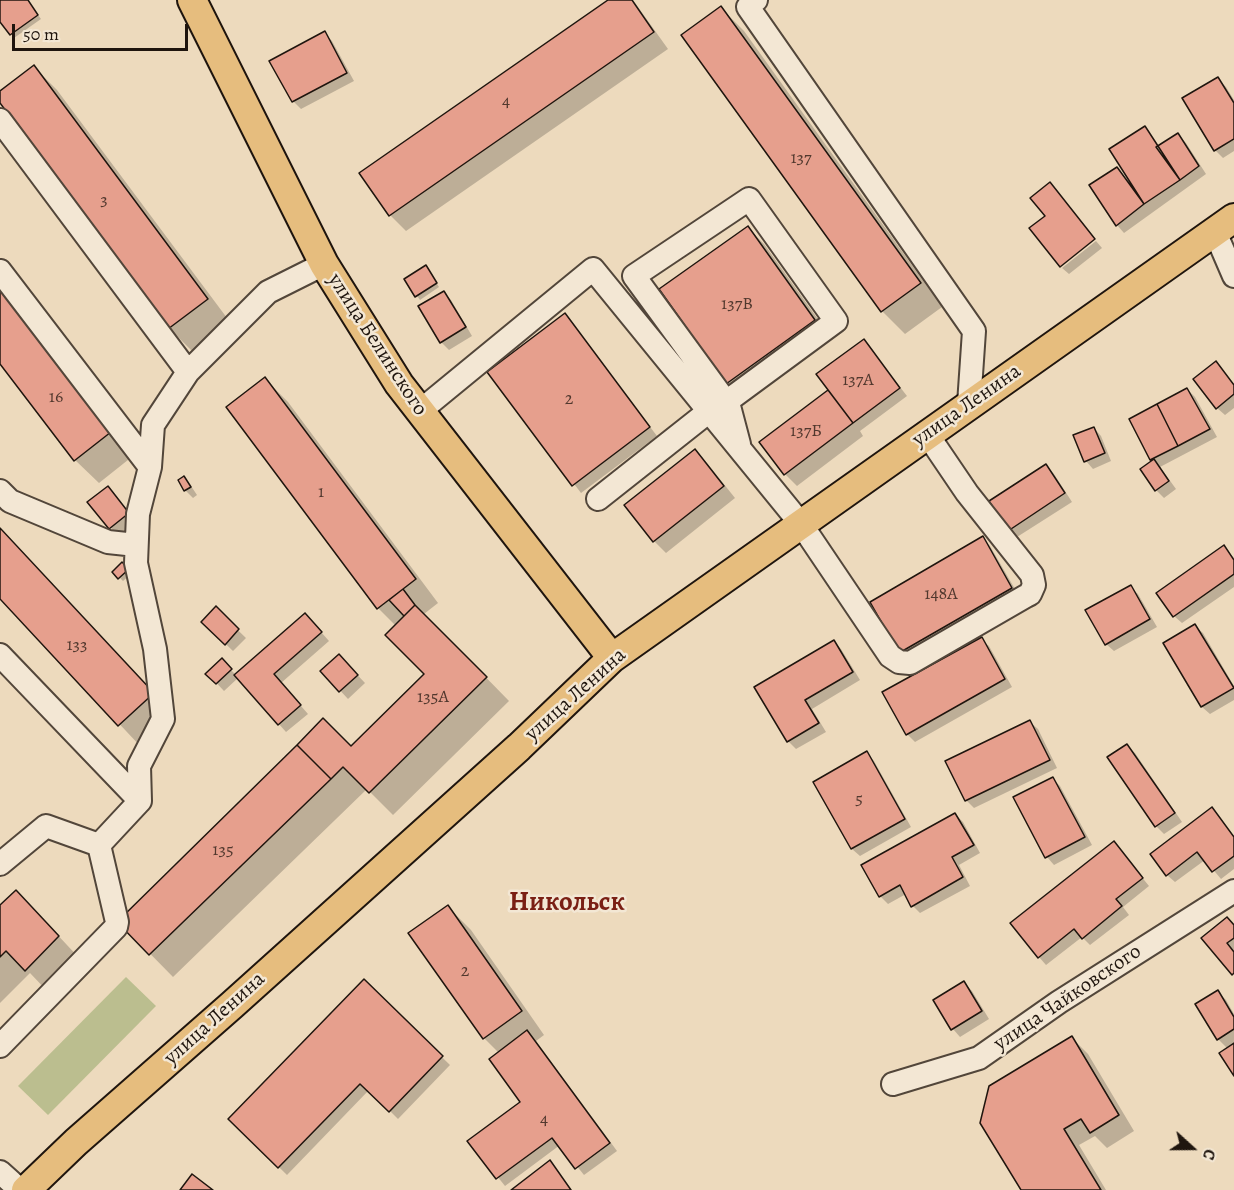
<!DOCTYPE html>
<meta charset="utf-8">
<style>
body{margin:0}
#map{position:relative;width:1234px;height:1190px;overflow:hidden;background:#eddabd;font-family:Alegreya,serif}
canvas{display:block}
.north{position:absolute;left:1162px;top:1118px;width:60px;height:60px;-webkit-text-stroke:4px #f3e7d4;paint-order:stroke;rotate:111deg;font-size:16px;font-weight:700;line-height:24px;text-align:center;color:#1f150e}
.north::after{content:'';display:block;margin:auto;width:21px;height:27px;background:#1f150e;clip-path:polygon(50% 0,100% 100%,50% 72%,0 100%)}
.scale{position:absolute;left:12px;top:24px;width:176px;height:27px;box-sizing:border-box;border:3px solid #1f150e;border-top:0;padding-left:8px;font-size:18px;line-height:21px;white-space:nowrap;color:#1f150e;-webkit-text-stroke:4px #f3e7d4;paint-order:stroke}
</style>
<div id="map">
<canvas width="1234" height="1190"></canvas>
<div class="north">С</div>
<div class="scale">50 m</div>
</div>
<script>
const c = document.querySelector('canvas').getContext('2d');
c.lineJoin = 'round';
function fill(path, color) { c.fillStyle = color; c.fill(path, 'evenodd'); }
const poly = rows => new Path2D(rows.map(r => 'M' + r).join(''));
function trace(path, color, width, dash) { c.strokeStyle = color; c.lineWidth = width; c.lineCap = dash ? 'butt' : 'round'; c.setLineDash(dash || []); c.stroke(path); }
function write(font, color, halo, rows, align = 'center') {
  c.font = font + ' Alegreya,serif'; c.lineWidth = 5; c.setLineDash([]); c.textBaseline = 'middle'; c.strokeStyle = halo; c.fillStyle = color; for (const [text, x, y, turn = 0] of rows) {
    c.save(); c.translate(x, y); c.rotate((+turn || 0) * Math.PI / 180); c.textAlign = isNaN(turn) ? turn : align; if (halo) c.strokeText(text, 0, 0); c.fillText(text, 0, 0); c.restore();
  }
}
const green = poly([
 [126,977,156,1006,48,1115,18,1086]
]);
const shadow = poly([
 [27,0,41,19,14,38,0,19,0,1],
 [611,0,633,0,668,49,406,231,390,215],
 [721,8,744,31,942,307,905,334,882,311],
 [325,33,332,41,354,81,301,109,293,101],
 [34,67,57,90,230,322,192,351,169,328,0,100,0,92],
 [1218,79,1226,87,1234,100,1234,151,1223,158,1215,150],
 [1145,128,1160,147,1178,135,1186,143,1206,174,1124,233,1117,225,1117,169,1130,183,1132,182],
 [748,228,764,244,830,336,743,399,727,383],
 [1096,241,1102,248,1069,274,1062,268],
 [429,271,439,287,420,300,406,280],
 [0,283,133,456,99,483,75,460,0,362],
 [443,292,451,300,472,336,449,350,441,342],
 [565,315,657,436,581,493,489,372],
 [864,341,907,396,860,431,863,436,797,486,785,474,761,442,830,390],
 [1216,363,1234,384,1234,408,1225,415,1217,408],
 [265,379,288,402,438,603,424,614,509,701,393,815,367,789,173,977,119,922,351,748,426,674,396,626,378,608],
 [1187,389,1195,397,1217,437,1160,467,1176,489,1164,498,1156,490,1153,461,1151,459],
 [1094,428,1101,436,1111,461,1093,469,1086,461],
 [695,451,707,463,735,498,666,553,654,541],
 [1046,466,1054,474,1072,502,1017,537,1009,530],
 [184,478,191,486,197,495,193,498,185,490],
 [107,488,136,522,118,536,89,502],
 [0,529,176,717,142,748,0,597],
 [983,538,990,546,1019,596,908,660,900,652],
 [1224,547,1234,558,1234,587,1182,623,1174,616],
 [122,564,131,574,123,581,114,572],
 [1130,587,1138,594,1157,627,1114,651,1106,644],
 [216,609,246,638,233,651,203,622],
 [313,623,329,641,281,683,308,714,286,732,238,678,224,691,208,674,221,660,236,675],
 [1195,626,1203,633,1234,686,1234,700,1210,714,1202,707,1165,644],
 [981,639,989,646,1012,687,915,742,907,734],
 [834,641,841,649,860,680,812,709,826,732,796,749,788,741,756,687],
 [347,664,365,683,348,699,322,671],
 [1030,722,1038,729,1057,768,974,808,966,800],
 [1127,746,1135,753,1182,822,1164,834,1156,826],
 [867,753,874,761,911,827,860,856,852,849,815,783],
 [1052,778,1060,786,1092,845,1054,865,1047,857,1015,798],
 [1212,809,1234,836,1234,869,1221,879,1205,860,1175,882,1167,875],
 [955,814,963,822,980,853,959,865,970,886,920,913,913,906,906,894,888,904,880,896],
 [1114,843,1149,886,1123,907,1129,915,1090,945,1082,937,1046,965,1039,957],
 [0,907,39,915,81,960,49,993,30,973,0,1003],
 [448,907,471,930,544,1035,536,1041,617,1151,584,1175,560,1145,505,1186,469,1141,522,1102,499,1053,484,1038],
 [1234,926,1234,975,1203,938],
 [364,981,450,1065,398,1119,369,1090,287,1175,230,1119],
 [964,983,972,991,989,1019,960,1037,953,1029],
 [1218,992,1226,1000,1234,1014,1234,1074,1228,1049,1218,1039],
 [1072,1038,1088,1054,1134,1131,1107,1148,1095,1136,1079,1145,1106,1190,1022,1190],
 [550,1162,572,1190,513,1190]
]);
const building = poly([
 [0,0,28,0,38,15,10,35,0,22,0,0],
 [608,0,632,0,654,32,389,216,359,173,608,0],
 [721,6,921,283,881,312,681,35,721,6],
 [325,31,347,73,292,102,269,61,325,31],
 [34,65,208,299,168,329,0,103,0,91,34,65],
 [1218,77,1234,103,1234,139,1214,151,1182,98,1218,77],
 [1145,126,1180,180,1144,204,1109,149,1145,126],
 [1178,133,1199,166,1180,180,1156,147,1178,133],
 [1117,167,1144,204,1116,226,1089,185,1117,167],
 [1050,182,1095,239,1060,267,1029,228,1045,216,1030,198,1050,182],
 [748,226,815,320,726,384,659,289,748,226],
 [426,265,437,283,415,297,404,279,426,265],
 [0,287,111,432,74,461,0,364,0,287],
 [444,291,466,327,440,343,418,306,444,291],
 [565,313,650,427,572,486,487,372,565,313],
 [864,339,900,388,853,423,816,374,864,339],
 [1216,361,1234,385,1234,394,1216,409,1193,379,1216,361],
 [265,377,416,579,377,609,226,407,265,377],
 [1187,388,1210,429,1178,446,1157,404,1187,388],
 [828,390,853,423,784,475,759,442,828,390],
 [1157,404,1178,446,1150,460,1129,419,1157,404],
 [1094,427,1105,453,1084,462,1073,435,1094,427],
 [695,449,724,486,653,542,624,505,695,449],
 [1154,459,1169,481,1155,491,1140,469,1154,459],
 [1046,464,1065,493,1008,531,989,501,1046,464],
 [184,476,191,487,184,491,178,480,184,476],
 [108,486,129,513,109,529,87,502,108,486],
 [0,528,154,693,118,726,0,599,0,528],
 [983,536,1012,588,899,653,870,602,983,536],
 [1224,545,1234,560,1234,574,1173,617,1156,593,1224,545],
 [122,562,129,569,118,579,112,572,122,562],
 [1131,585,1150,619,1105,645,1085,610,1131,585],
 [403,589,415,605,404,616,389,600,403,589],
 [415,605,487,677,369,793,343,767,331,779,297,745,323,718,351,746,424,674,385,635,415,605],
 [216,606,239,629,225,645,201,622,216,606],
 [305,613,322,632,274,674,301,705,278,725,234,675,305,613],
 [1195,624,1234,688,1201,707,1163,643,1195,624],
 [982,637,1005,679,906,735,882,692,982,637],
 [834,640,853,672,805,700,819,723,787,742,754,687,834,640],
 [339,654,358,675,339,692,320,671,339,654],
 [222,658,232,669,216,684,205,674,222,658],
 [1030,720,1050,760,965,801,945,761,1030,720],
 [1127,744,1175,813,1155,827,1107,757,1127,744],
 [297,745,331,779,149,955,117,922,297,745],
 [867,751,905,819,851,849,813,782,867,751],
 [1053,777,1085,837,1045,858,1013,797,1053,777],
 [1212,807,1234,837,1234,856,1212,872,1197,852,1166,876,1150,854,1212,807],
 [955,813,974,845,952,857,963,877,911,907,900,885,879,897,861,865,955,813],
 [1114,841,1143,878,1116,899,1122,906,1082,939,1074,929,1038,958,1010,923,1114,841],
 [16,890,59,936,25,971,6,951,0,957,0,905,16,890],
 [448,905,522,1011,483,1039,408,933,448,905],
 [1227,917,1234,925,1234,938,1227,943,1234,952,1234,973,1232,975,1201,938,1227,917],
 [364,979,443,1056,389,1112,360,1084,278,1168,228,1119,364,979],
 [964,981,982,1011,951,1030,933,1000,964,981],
 [1218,990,1234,1017,1234,1029,1217,1040,1195,1004,1218,990],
 [527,1030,610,1143,575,1169,552,1138,496,1179,467,1141,520,1102,489,1059,527,1030],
 [1072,1036,1119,1115,1090,1133,1081,1119,1064,1129,1101,1190,1021,1190,980,1123,989,1086,1072,1036],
 [1234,1043,1234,1076,1219,1053,1234,1043],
 [550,1160,571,1190,511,1190,550,1160],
 [192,1174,213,1190,180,1190,192,1174]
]);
const minor = poly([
 [756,0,748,7,974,331,969,404],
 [0,120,188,372],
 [1215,232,1234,276],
 [0,271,150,467],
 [726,402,836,321,749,199,634,276,729,406,739,444],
 [420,411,593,269,801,524,890,656,899,662,910,663,1026,596,1030,594,1034,585,1032,575,967,493,927,434],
 [0,491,10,501,108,542,136,545],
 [598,499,708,412],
 [0,655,140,801],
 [0,864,46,826,99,845],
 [0,1046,116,927,117,922,99,845,140,801,139,766,163,719,155,649,136,563,138,514,150,467,153,425,188,372,268,292,324,264],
 [893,1084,979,1058,1059,1002,1234,891],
 [0,1172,20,1190]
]);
const major = poly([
 [192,0,324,264,399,384,612,658],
 [26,1190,76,1142,232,1005,519,747,612,658,1234,218]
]);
const numberNames = [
 ["4",506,102],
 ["137",801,159],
 ["3",104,201],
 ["137В",737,305],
 ["137А",858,381],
 ["16",56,398],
 ["2",569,400],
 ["137Б",806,432],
 ["1",321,493],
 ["148А",941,595],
 ["133",77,646],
 ["135А",433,698],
 ["5",859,800],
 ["135",223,851],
 ["2",465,972],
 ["4",544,1120]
];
const streetNames = [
 ["улица Белинского",377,345,57],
 ["улица Ленина",967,406,-35],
 ["улица Ленина",576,695,-42],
 ["улица Чайковского",1068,998,-34],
 ["улица Ленина",215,1019,-42]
];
const districtNames = [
 ["Никольск",567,903]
];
fill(green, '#bbbe8f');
fill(shadow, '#0003');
fill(building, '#e69f8d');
trace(building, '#1f150e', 1.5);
trace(minor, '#52463a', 26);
trace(major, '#1f150e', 32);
trace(minor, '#f3e7d4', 22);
trace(major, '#e6bd7e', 28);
write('18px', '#51382e', null, numberNames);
write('21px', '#1f150e', '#f3e7d4', streetNames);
write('bold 27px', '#7a1f14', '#f3e7d4', districtNames);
</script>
